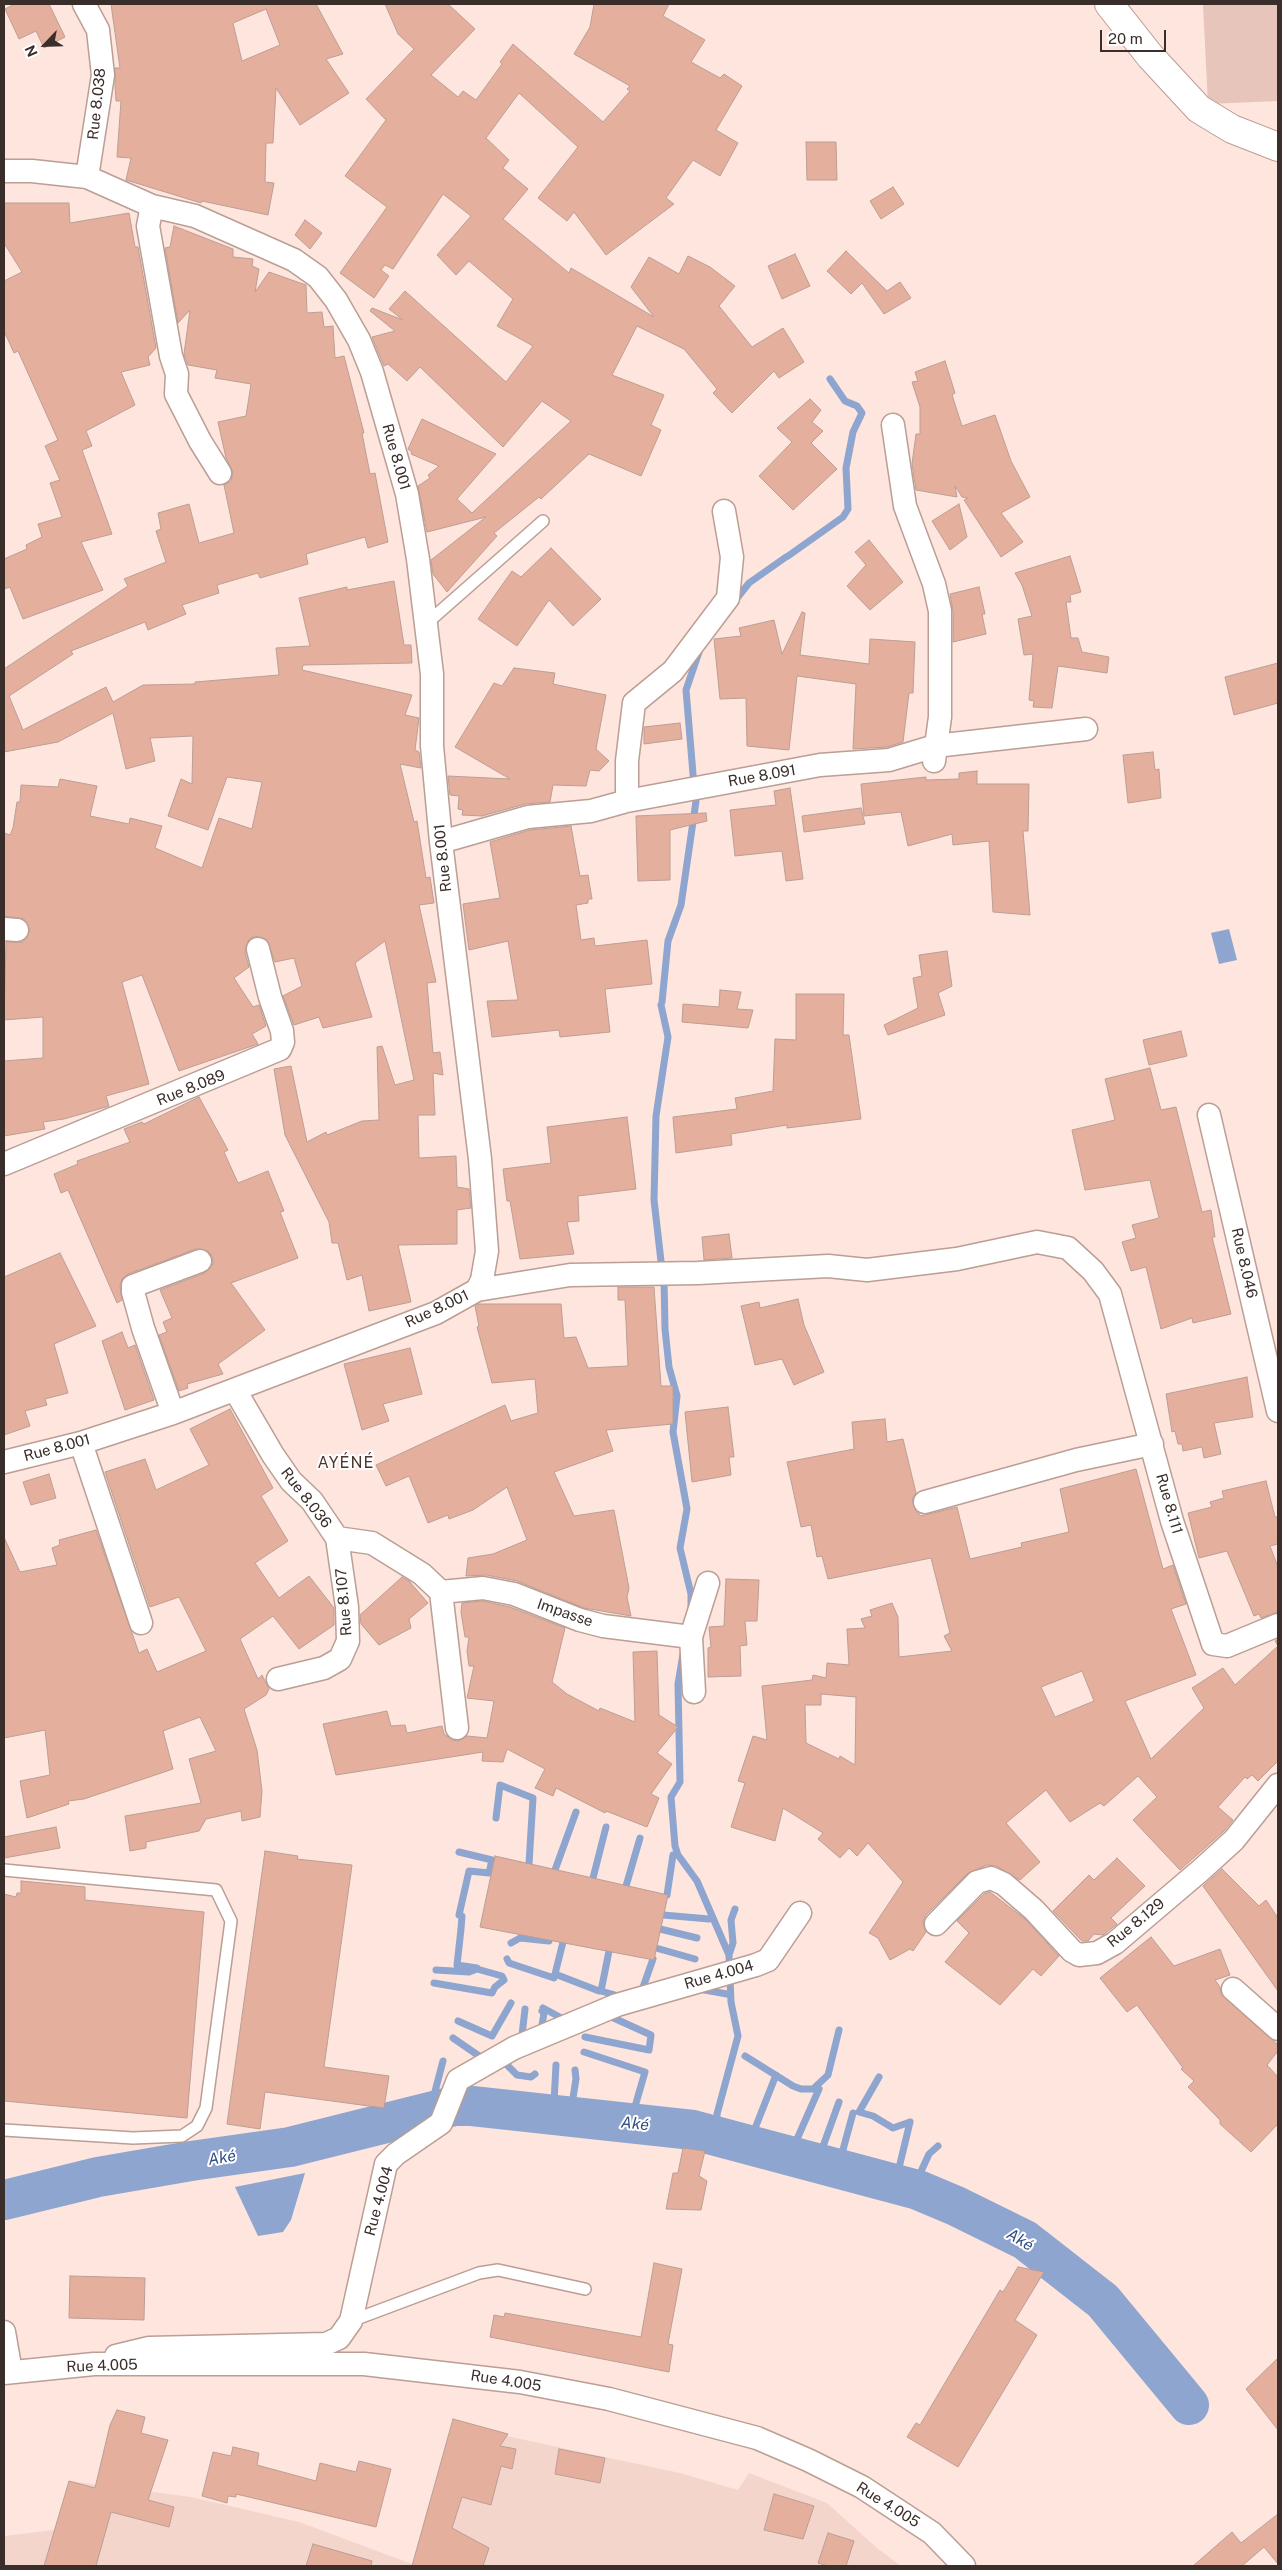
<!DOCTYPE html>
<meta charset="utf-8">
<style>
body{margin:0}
#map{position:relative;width:1282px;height:2570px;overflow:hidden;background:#fee5dd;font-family:"Public Sans",sans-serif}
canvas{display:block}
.frame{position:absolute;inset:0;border:5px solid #3a2e2b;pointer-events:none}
.north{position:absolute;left:20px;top:20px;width:50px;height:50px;-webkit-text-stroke:4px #fff;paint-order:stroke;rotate:246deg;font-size:14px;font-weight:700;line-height:20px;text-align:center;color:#3a2e2b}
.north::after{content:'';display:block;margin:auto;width:18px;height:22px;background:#3a2e2b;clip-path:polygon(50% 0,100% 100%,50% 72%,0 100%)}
.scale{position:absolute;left:1100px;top:30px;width:66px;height:22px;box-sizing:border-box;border:2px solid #3a2e2b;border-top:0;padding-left:6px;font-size:15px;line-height:18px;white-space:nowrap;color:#3a2e2b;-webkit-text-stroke:4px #fff;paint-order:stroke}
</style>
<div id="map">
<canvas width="1282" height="2570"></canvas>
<div class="frame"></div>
<div class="north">N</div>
<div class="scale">20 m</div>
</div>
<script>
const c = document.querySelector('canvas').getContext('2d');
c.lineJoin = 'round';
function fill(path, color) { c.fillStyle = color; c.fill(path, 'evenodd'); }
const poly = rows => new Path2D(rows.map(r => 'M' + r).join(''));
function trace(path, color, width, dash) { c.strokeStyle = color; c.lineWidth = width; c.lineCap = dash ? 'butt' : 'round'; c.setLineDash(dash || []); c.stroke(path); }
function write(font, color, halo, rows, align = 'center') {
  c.font = font + ' "Public Sans",sans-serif'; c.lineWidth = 4; c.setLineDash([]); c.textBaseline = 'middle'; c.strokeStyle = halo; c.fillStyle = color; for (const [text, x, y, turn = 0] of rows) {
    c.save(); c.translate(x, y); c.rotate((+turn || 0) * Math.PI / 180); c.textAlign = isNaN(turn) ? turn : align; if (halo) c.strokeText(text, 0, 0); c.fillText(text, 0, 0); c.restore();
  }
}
const built = poly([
 [453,2419,506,2436,680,2473,738,2490,749,2473,827,2503,877,2548,901,2566,4,2566,4,2536,54,2530,69,2481,191,2497,299,2522,412,2564]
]);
const green = poly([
 [1203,4,1278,4,1278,101,1208,104]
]);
const water = poly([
 [1229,929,1237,960,1219,964,1211,933],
 [305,2173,291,2220,283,2232,258,2236,235,2187]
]);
const stream = poly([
 [788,556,843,517,848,509,846,468,853,432,862,413,857,406,845,401,830,379],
 [734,602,749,583,786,557],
 [694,786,686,690,700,649],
 [662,1002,668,941,681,905,696,801],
 [661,1005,668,1037,656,1116,654,1200,662,1270],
 [664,1279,665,1329,669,1367,677,1396,673,1432,687,1509,680,1548,691,1594,691,1608],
 [683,1654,678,1684,680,1782,671,1797,675,1846,678,1855,697,1881,729,1955,731,2002,738,2036,717,2114,717,2133],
 [496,1818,500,1785,533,1798,529,1864],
 [459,1852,492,1860,489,1873,469,1871,459,1915,462,1916,461,1929,457,1965,477,1968],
 [555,1870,576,1812],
 [593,1878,606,1827],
 [626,1886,640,1838],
 [667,1895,673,1855],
 [663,1915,709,1919],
 [660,1929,697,1938],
 [563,1942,555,1974,599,1991],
 [511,1943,520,1938,549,1941],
 [656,1948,695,1959],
 [609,1951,601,1991,622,1997],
 [729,1955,733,1943,731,1920,735,1909],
 [507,1959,509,1963,554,1978],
 [434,1983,492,1993,495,1987,504,1980,502,1976,477,1969,469,1972,436,1970],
 [699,1989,727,1994],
 [641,1993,653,1959],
 [543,2008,567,2021],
 [458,2021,492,2036,511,2003],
 [541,2031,544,2013,542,2011],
 [585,2037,649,2050,651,2035,607,2015],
 [453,2038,482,2058,479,2062],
 [518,2039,522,2035,525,2009],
 [584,2052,645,2072,634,2110],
 [745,2056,793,2086,801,2089,813,2089,828,2075,839,2030],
 [504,2062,517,2075,531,2077,535,2074],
 [879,2077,859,2112,873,2116,893,2128,910,2122],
 [433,2099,443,2061],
 [554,2102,556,2065],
 [572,2104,576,2079,575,2070],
 [752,2136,776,2075],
 [794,2146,819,2089],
 [821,2152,839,2102],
 [841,2157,853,2113],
 [898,2172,910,2122],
 [918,2178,929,2154,938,2146]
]);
const river = poly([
 [4,2200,98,2177,191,2161,290,2147,454,2106,472,2106,693,2130,918,2190,956,2206,1025,2240,1103,2301,1189,2405]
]);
const building = poly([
 [15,4,49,4,65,37,44,48,36,31,19,39,5,9,15,4],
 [111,4,316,4,343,54,326,59,349,93,300,125,276,88,273,143,266,143,265,182,274,183,268,215,202,201,201,203,126,180,131,158,117,157,121,101,116,101,115,85,115,68,120,68,111,4],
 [266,9,280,45,242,61,233,23,266,9],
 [385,4,448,4,475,29,431,75,458,97,463,91,476,100,502,64,500,62,513,44,603,122,630,91,627,89,630,86,574,54,590,27,594,4,669,4,663,16,705,40,691,62,720,78,724,74,742,86,716,130,738,143,720,176,693,160,666,198,674,204,606,255,574,212,567,221,538,198,578,147,519,93,486,138,509,160,503,168,528,189,503,219,569,273,571,268,654,317,631,287,649,257,679,274,688,256,710,267,735,286,719,306,752,347,783,328,804,362,779,378,774,371,732,413,713,393,717,389,684,349,637,326,612,375,664,395,651,425,661,430,641,476,589,454,541,499,539,497,494,533,497,536,447,592,433,574,431,560,486,517,427,532,418,486,430,478,428,475,439,466,411,454,412,452,408,449,422,419,496,454,457,499,472,513,571,421,542,401,503,447,420,367,407,381,388,364,384,366,372,337,395,331,370,311,372,308,403,320,389,309,405,291,506,382,533,346,497,326,513,299,469,261,456,275,437,255,471,216,443,194,393,269,385,265,381,270,389,276,374,298,340,273,387,207,345,176,386,120,366,99,414,49,398,34,385,4],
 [806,142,836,142,837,180,807,180,806,142],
 [893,187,904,204,881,219,870,201,893,187],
 [4,203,69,203,70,223,129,213,135,247,138,247,156,348,148,357,150,365,121,372,135,405,86,431,92,446,82,450,112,534,81,542,103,590,23,619,10,587,4,589,4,559,27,549,26,545,42,537,38,524,62,517,50,483,60,480,45,446,58,440,18,351,14,353,4,331,4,281,22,272,4,243,4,203],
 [305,220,322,233,310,249,295,235,305,220],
 [174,226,233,249,233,257,253,259,252,266,259,269,255,292,269,272,306,285,307,313,322,312,324,327,333,326,335,358,344,356,364,433,362,433,370,474,375,473,388,542,368,548,365,537,306,554,308,564,260,578,258,573,217,585,219,593,182,605,186,614,148,630,145,622,71,651,73,654,9,696,23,730,106,687,113,702,143,685,195,684,195,682,279,675,276,648,310,646,299,598,347,587,347,590,394,581,404,645,411,645,412,663,303,665,302,670,412,695,405,715,419,718,415,750,419,752,421,768,400,764,414,822,417,821,426,878,430,877,434,903,419,905,436,982,427,983,433,1053,440,1052,443,1075,433,1073,435,1115,418,1115,419,1158,456,1156,457,1187,469,1189,471,1208,457,1210,457,1244,398,1245,411,1302,369,1311,362,1275,347,1280,338,1243,332,1243,329,1222,285,1135,274,1069,291,1066,307,1142,326,1132,327,1135,362,1121,379,1120,377,1047,382,1046,395,1085,414,1080,385,941,355,963,372,1017,323,1028,319,1017,294,1025,283,996,302,986,294,958,275,962,267,940,255,936,249,939,245,952,249,967,234,978,253,1007,259,1005,266,1026,252,1034,258,1044,179,1071,142,975,122,982,149,1084,106,1096,109,1106,106,1107,64,1119,43,1122,45,1129,4,1136,4,1061,43,1058,43,1017,4,1020,6,942,23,942,30,931,24,919,4,916,4,833,10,835,13,828,17,802,20,802,21,785,58,787,60,779,97,786,90,816,129,824,130,818,162,826,155,848,202,868,219,818,252,829,262,782,227,777,208,830,168,816,181,779,192,784,193,736,150,738,155,761,126,769,113,713,58,742,4,752,4,669,128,586,124,579,166,562,156,531,161,529,158,513,189,504,199,543,234,533,224,485,231,481,233,472,226,458,218,422,246,416,251,384,215,378,217,370,188,365,184,354,190,310,178,323,165,248,170,247,174,226],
 [846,251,887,291,900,282,911,298,884,314,862,283,851,294,827,271,846,251],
 [795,254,810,286,782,299,768,266,795,254],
 [945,361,955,393,952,395,962,426,995,415,1011,461,1030,497,1001,513,1023,542,1001,557,964,500,968,498,962,497,955,486,957,497,916,490,912,464,916,434,920,434,920,407,912,382,918,381,915,372,945,361],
 [810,399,821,410,812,422,823,431,811,443,837,469,793,510,759,476,792,442,777,428,810,399],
 [959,504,967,537,950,550,932,521,959,504],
 [869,540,903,582,870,610,847,586,866,565,855,552,869,540],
 [551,548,601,599,573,626,549,600,517,646,478,619,512,571,521,577,551,548],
 [1070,556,1081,592,1070,595,1071,602,1066,602,1071,638,1078,638,1082,652,1109,657,1107,673,1058,666,1052,708,1033,707,1034,701,1029,700,1033,654,1024,655,1018,619,1032,616,1022,585,1015,573,1070,556],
 [979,587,985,614,982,614,986,634,953,642,953,611,950,594,979,587],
 [802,612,805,613,800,655,869,664,870,639,915,642,913,693,909,693,903,742,887,747,853,749,856,684,797,676,789,750,747,746,746,698,720,699,714,639,741,636,739,628,774,620,782,654,802,612],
 [1278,663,1278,703,1234,715,1225,677,1278,663],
 [514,668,555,673,553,684,606,695,596,749,609,761,599,771,590,770,586,786,553,785,550,802,525,804,482,816,462,815,463,810,458,809,459,796,450,795,448,776,510,779,455,747,494,683,502,686,514,668],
 [680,723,682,739,644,744,644,727,680,723],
 [1153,752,1155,770,1159,769,1161,798,1128,803,1123,755,1153,752],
 [977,771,977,784,1029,784,1028,831,1023,831,1030,915,993,912,989,841,953,845,952,834,908,846,901,812,864,816,861,784,926,777,926,780,959,779,959,773,977,771],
 [790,788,803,879,786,881,782,851,735,856,730,810,776,805,774,791,790,788],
 [861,808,865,824,804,832,802,816,861,808],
 [706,813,707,821,670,830,670,880,638,881,636,816,706,813],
 [571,826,580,876,588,875,592,899,588,899,588,903,576,905,581,940,594,938,595,946,647,940,652,984,605,989,610,1032,560,1037,559,1030,492,1037,487,1001,518,1000,508,941,469,950,463,904,500,898,490,842,530,830,571,826],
 [947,951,952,986,938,993,945,1015,888,1035,884,1025,918,1008,913,978,922,976,919,955,947,951],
 [720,990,741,992,737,1009,753,1010,748,1028,682,1022,683,1004,719,1007,720,990],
 [796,994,844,994,843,1035,849,1035,861,1119,787,1128,787,1125,731,1134,732,1145,676,1153,673,1117,737,1109,735,1098,773,1091,775,1039,796,1040,796,994],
 [1181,1031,1187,1056,1149,1065,1143,1040,1181,1031],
 [1150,1068,1161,1110,1176,1107,1202,1212,1211,1210,1215,1237,1212,1237,1231,1314,1193,1323,1192,1318,1161,1329,1146,1267,1131,1271,1122,1242,1136,1238,1132,1225,1159,1218,1150,1180,1085,1190,1072,1130,1115,1120,1105,1079,1150,1068],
 [199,1097,228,1150,224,1152,238,1183,268,1171,284,1211,280,1212,298,1258,231,1283,265,1330,218,1364,223,1374,187,1384,188,1388,179,1391,159,1335,167,1332,163,1322,172,1318,160,1290,205,1273,213,1264,212,1256,208,1251,196,1249,128,1274,122,1279,120,1286,122,1300,117,1303,68,1190,61,1193,54,1174,78,1164,77,1161,130,1142,124,1129,142,1122,144,1124,199,1097],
 [627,1117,636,1189,578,1196,579,1221,567,1222,574,1254,520,1259,510,1201,507,1201,503,1169,551,1163,547,1127,627,1117],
 [729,1234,732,1258,704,1260,702,1237,729,1234],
 [60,1253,96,1326,54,1344,68,1393,45,1399,47,1405,25,1411,30,1426,4,1435,4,1277,60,1253],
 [618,1287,654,1287,661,1386,673,1386,673,1424,606,1430,613,1451,554,1472,574,1516,614,1510,629,1588,627,1597,631,1616,584,1608,517,1581,486,1575,466,1576,468,1558,493,1554,527,1540,507,1487,473,1510,449,1519,448,1515,428,1523,409,1476,386,1486,376,1465,505,1405,511,1421,538,1413,535,1379,492,1383,477,1327,479,1326,475,1306,478,1304,561,1304,564,1338,576,1337,588,1368,628,1366,625,1300,618,1300,618,1287],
 [798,1299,804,1325,824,1372,794,1385,782,1359,755,1365,741,1306,759,1302,760,1308,798,1299],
 [122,1332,128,1348,135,1345,154,1400,125,1410,102,1341,122,1332],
 [410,1348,422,1394,383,1404,389,1421,362,1430,344,1364,410,1348],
 [1247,1377,1253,1417,1214,1423,1221,1454,1204,1458,1202,1447,1183,1451,1182,1444,1178,1444,1175,1431,1172,1432,1166,1394,1247,1377],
 [728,1407,734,1457,729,1457,731,1475,692,1482,685,1412,728,1407],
 [230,1409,273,1488,261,1496,288,1541,255,1563,279,1598,309,1576,334,1608,334,1625,299,1649,273,1616,240,1639,258,1679,262,1675,269,1689,266,1695,244,1709,257,1750,262,1791,260,1817,242,1821,241,1811,206,1819,199,1831,146,1842,146,1848,130,1851,125,1816,201,1803,189,1759,216,1751,200,1717,163,1731,173,1769,84,1799,68,1801,69,1804,27,1818,20,1781,50,1775,45,1730,4,1738,4,1537,20,1572,57,1565,52,1548,60,1545,59,1540,96,1530,139,1653,147,1649,157,1672,206,1651,179,1597,150,1607,105,1472,145,1459,156,1490,209,1465,190,1429,230,1409],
 [885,1419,887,1442,903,1439,916,1493,912,1499,916,1511,921,1516,957,1507,970,1559,1022,1547,1021,1543,1069,1532,1060,1489,1136,1469,1163,1569,1173,1565,1186,1604,1171,1609,1196,1675,1125,1701,1151,1759,1204,1708,1192,1688,1223,1668,1235,1685,1278,1646,1275,1641,1278,1639,1278,1761,1258,1781,1252,1775,1247,1779,1245,1777,1218,1807,1233,1820,1224,1831,1180,1870,1133,1820,1157,1797,1138,1776,1104,1806,1100,1803,1070,1822,1046,1790,1006,1823,1040,1862,1020,1880,996,1866,987,1865,968,1873,926,1915,923,1921,926,1932,913,1951,910,1949,890,1960,878,1938,869,1933,903,1882,868,1843,857,1856,849,1848,840,1858,818,1839,823,1833,783,1808,775,1841,731,1827,745,1783,738,1781,753,1736,767,1740,762,1686,812,1680,813,1675,826,1678,827,1663,849,1665,847,1629,865,1628,861,1619,872,1616,870,1610,892,1603,898,1617,899,1657,952,1651,944,1636,950,1633,931,1558,828,1579,822,1556,817,1557,811,1525,801,1527,787,1462,854,1449,852,1422,885,1419],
 [1082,1671,1094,1701,1055,1717,1041,1687,1082,1671],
 [821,1694,856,1697,855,1765,840,1756,839,1759,806,1743,805,1705,821,1705,821,1694],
 [49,1474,56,1498,31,1505,23,1482,49,1474],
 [1266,1481,1275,1517,1278,1517,1278,1544,1270,1546,1278,1567,1278,1612,1261,1618,1259,1614,1254,1616,1227,1551,1199,1558,1188,1513,1212,1507,1210,1502,1224,1498,1222,1491,1266,1481],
 [402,1577,409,1581,428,1603,409,1619,411,1628,379,1645,361,1624,360,1615,402,1577],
 [726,1579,759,1580,757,1621,745,1621,747,1645,740,1646,741,1676,708,1677,708,1648,711,1647,709,1627,724,1626,726,1579],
 [482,1601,510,1607,565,1628,552,1682,567,1694,599,1711,600,1708,635,1722,633,1652,657,1651,659,1715,678,1727,657,1753,672,1764,651,1794,659,1798,647,1827,606,1811,605,1813,556,1788,553,1796,535,1788,545,1769,507,1749,503,1762,482,1761,483,1752,336,1775,323,1724,387,1711,391,1726,405,1725,407,1733,442,1726,444,1734,452,1740,459,1741,467,1736,487,1738,494,1701,467,1698,474,1666,469,1666,467,1651,469,1637,465,1637,461,1612,462,1603,482,1601],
 [56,1827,60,1848,4,1858,4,1837,56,1827],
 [265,1851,298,1856,297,1859,352,1865,324,2067,389,2076,384,2108,265,2092,260,2129,227,2124,265,1851],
 [495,1856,668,1895,654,1960,480,1927,495,1856],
 [1117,1858,1145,1886,1111,1918,1117,1924,1103,1935,1094,1934,1088,1941,1082,1941,1053,1911,1089,1875,1094,1880,1117,1858],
 [1222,1869,1259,1906,1266,1900,1278,1918,1278,1991,1203,1886,1222,1869],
 [21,1881,85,1887,85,1900,204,1912,187,2118,4,2101,4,1894,16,1897,17,1893,21,1893,21,1881],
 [990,1892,1025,1919,1059,1956,1041,1976,1033,1969,1000,2005,945,1962,969,1933,957,1921,984,1894,990,1892],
 [1151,1937,1174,1966,1220,1949,1230,1975,1215,1980,1220,1987,1221,1994,1278,2045,1278,2051,1267,2065,1278,2077,1278,2124,1251,2152,1220,2124,1220,2120,1188,2087,1194,2081,1181,2069,1183,2068,1137,2005,1127,2012,1100,1978,1151,1937],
 [683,2148,705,2151,699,2176,707,2181,701,2210,666,2209,673,2173,678,2173,683,2148],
 [654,2263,682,2269,668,2344,673,2345,669,2372,490,2337,494,2315,504,2317,505,2313,641,2337,654,2263],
 [1018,2267,1044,2272,1015,2320,1037,2335,958,2467,907,2437,916,2423,920,2425,1000,2290,1003,2292,1018,2267],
 [70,2276,145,2278,144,2320,69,2318,70,2276],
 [1278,2358,1278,2430,1246,2389,1278,2358],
 [117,2410,145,2417,141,2433,168,2440,148,2500,174,2507,169,2527,111,2512,96,2566,44,2566,69,2481,95,2488,110,2425,117,2410],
 [453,2419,508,2434,500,2446,516,2449,512,2469,501,2466,491,2505,462,2497,452,2528,489,2548,483,2566,412,2566,453,2419],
 [233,2447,259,2453,257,2465,316,2481,320,2463,356,2472,359,2461,391,2469,376,2527,236,2494,236,2497,228,2496,227,2503,202,2496,213,2452,231,2456,233,2447],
 [559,2449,605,2458,600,2483,555,2474,559,2449],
 [774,2494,814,2506,803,2539,764,2530,774,2494],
 [1278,2514,1278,2564,1264,2547,1242,2566,1193,2566,1232,2532,1241,2543,1278,2514],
 [828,2533,854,2541,846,2566,828,2566,818,2563,828,2533],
 [313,2544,372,2561,371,2566,306,2566,313,2544]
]);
const lane = poly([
 [427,623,543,521],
 [4,1870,216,1890,231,1921,206,2108,197,2126,182,2136,133,2138,4,2130],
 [351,2321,479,2273,498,2270,585,2289]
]);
const street = poly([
 [84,4,98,30,103,75,87,177],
 [4,171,32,171,87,177,152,206,195,216,294,260,318,277,336,300,359,340,372,372,407,494,418,559,432,674,432,746,441,842,480,1159,487,1251,482,1280,477,1290,436,1313,173,1413,81,1443,4,1462],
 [152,206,148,226,171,356,177,374,176,394,200,441,220,473],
 [893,425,905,506,934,584,940,611,940,717,934,761],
 [627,801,627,761,634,703,673,671,728,598,732,557,724,511],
 [441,842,528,817,591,811,627,801,820,765,889,760,935,746,1086,729],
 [4,929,17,930],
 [1209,1115,1278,1411],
 [4,1164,280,1049,283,1042,282,1031,270,997,258,949],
 [477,1290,570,1275,698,1273,828,1266,867,1270,957,1259,1037,1242,1068,1248,1093,1271,1110,1294,1172,1521,1213,1644,1227,1646,1278,1625],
 [235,1390,273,1455,291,1481,312,1501,337,1538,372,1543,422,1574,441,1592,457,1728],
 [173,1413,143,1328,133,1292,133,1286,200,1261],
 [81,1443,141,1623],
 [925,1502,1076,1460,1152,1444],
 [441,1592,483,1588,514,1594,580,1620,603,1626,691,1637],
 [278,1679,324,1668,340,1659,348,1641,347,1607,337,1538],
 [694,1692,691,1637,708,1583],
 [936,1924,977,1882,991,1878,1004,1884,1034,1910,1072,1951,1079,1955,1097,1953,1115,1943,1201,1870,1234,1840,1278,1785],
 [1233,1989,1278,2029],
 [4,2332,11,2372],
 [116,2356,149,2348,326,2344,339,2338,351,2321,386,2164,396,2154,441,2123,458,2080,514,2048,617,2005,756,1965,768,1960,800,1913],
 [4,2373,94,2364,364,2364,520,2382,609,2399,757,2438,808,2460,862,2487,932,2533,964,2566]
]);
const secondary = poly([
 [1109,4,1150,56,1199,109,1232,129,1278,147]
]);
const streetNames = [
 ["Rue 8.038",97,104,-84],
 ["Rue 8.001",396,457,74],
 ["Rue 8.091",762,776,-10],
 ["Rue 8.001",443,858,-96],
 ["Rue 8.089",191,1088,-22],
 ["Rue 8.046",1244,1263,77],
 ["Rue 8.001",437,1309,-25],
 ["Rue 8.001",57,1448,-15],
 ["Rue 8.036",306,1498,52],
 ["Rue 8.111",1169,1504,74],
 ["Rue 8.107",344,1602,-95],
 ["Impasse",565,1613,19],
 ["Rue 8.129",1136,1923,-39],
 ["Rue 4.004",719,1975,-16],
 ["Rue 4.004",379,2201,-75],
 ["Rue 4.005",102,2366,-2],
 ["Rue 4.005",506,2381,9],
 ["Rue 4.005",888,2505,32]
];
const neighbourhoodNames = [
 ["AYÉNÉ",346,1463]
];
const waterNames = [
 ["Aké",635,2124,6],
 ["Aké",222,2158,-9],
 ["Aké",1020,2240,30]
];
fill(built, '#f4d5cb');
fill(green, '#e7c5ba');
fill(water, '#8da5cf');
trace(stream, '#8da5cf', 7);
trace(river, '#8da5cf', 40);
fill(building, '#e4af9d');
trace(building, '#bc9e95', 1);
trace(lane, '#bb9e94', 14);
trace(street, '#bb9e94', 25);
trace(secondary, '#bb9e94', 30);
trace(lane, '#fff', 11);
trace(street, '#fff', 22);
trace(secondary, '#fff', 28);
write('15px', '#3a2e2b', '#fff', streetNames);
c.letterSpacing = '1px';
write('16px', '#4c342c', '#fff', neighbourhoodNames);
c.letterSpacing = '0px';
write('italic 16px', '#304e84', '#fff', waterNames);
</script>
